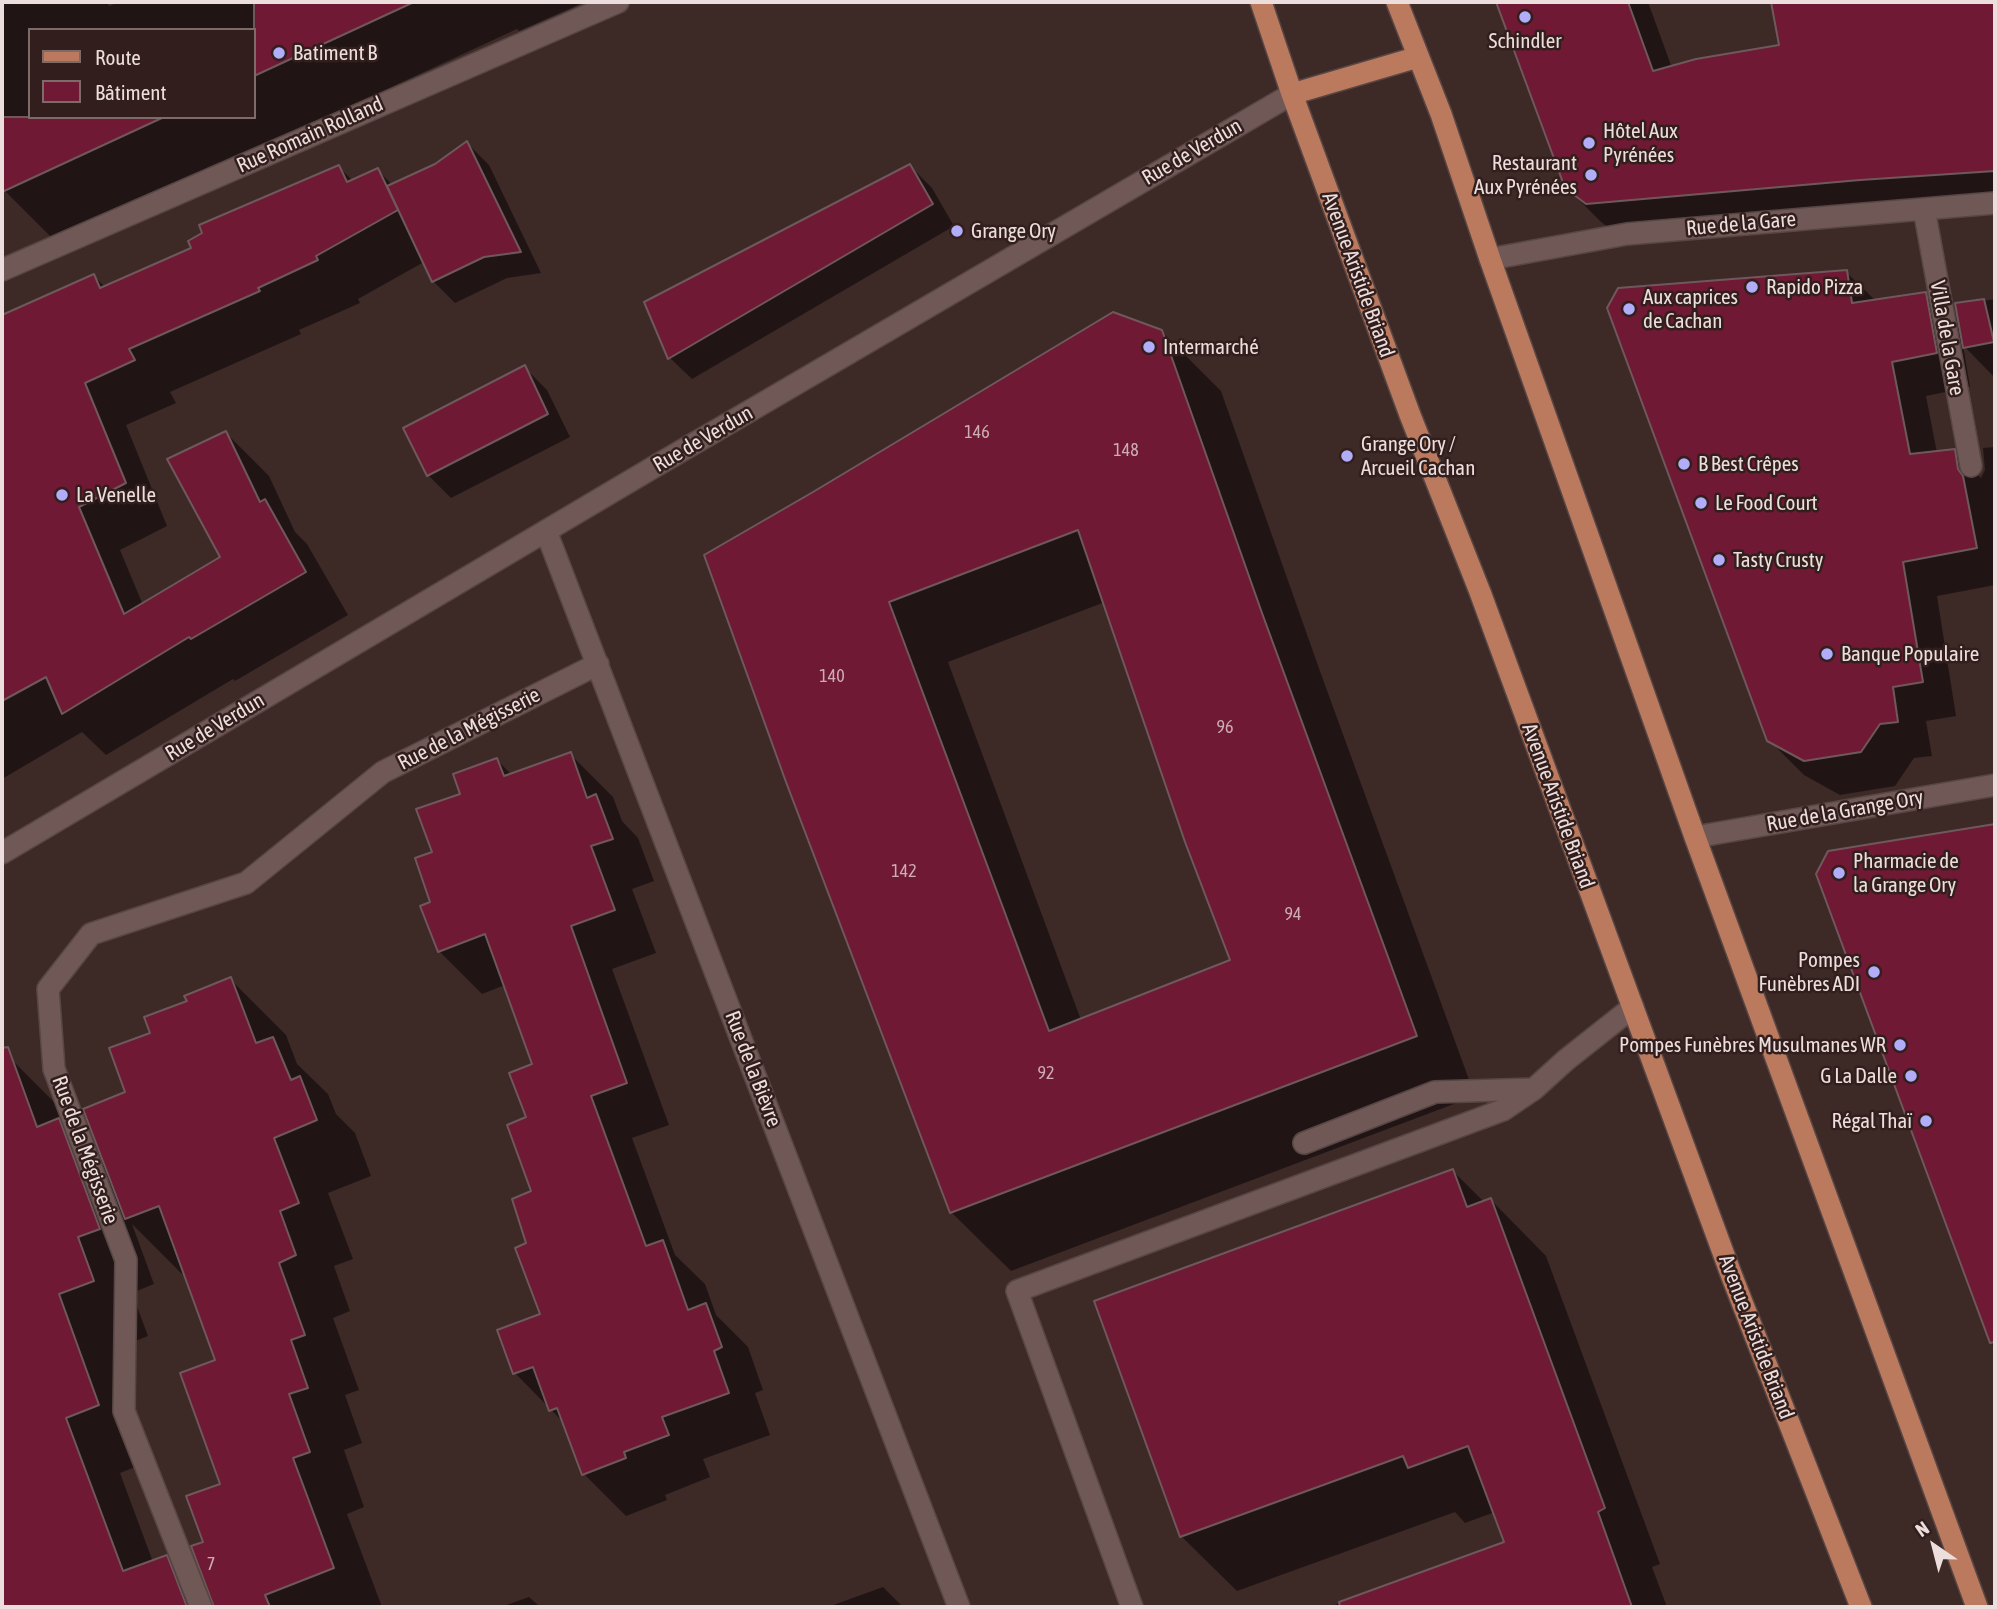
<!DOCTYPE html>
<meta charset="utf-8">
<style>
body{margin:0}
#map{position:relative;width:1997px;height:1609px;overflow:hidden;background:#3d2926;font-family:"Asap Condensed",sans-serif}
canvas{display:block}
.frame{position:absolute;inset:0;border:4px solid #ecdedc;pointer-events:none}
.legend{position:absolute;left:28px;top:28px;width:228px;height:91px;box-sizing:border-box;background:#321f1d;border:2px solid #7c6b69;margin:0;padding:9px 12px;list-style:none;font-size:21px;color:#ecdedc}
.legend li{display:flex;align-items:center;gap:14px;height:35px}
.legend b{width:35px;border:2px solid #7c6b69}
.north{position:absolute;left:1899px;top:1511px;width:70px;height:70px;-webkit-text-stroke:5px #321f1d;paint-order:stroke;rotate:325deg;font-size:19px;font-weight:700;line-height:28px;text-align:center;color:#ecdedc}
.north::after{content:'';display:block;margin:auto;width:24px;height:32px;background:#ecdedc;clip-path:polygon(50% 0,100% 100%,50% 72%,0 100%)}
</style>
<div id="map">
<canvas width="1997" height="1609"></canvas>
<div class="frame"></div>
<ul class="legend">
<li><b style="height:9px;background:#bb7a5d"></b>Route</li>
<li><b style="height:19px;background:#6f1935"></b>Bâtiment</li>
</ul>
<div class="north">N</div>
</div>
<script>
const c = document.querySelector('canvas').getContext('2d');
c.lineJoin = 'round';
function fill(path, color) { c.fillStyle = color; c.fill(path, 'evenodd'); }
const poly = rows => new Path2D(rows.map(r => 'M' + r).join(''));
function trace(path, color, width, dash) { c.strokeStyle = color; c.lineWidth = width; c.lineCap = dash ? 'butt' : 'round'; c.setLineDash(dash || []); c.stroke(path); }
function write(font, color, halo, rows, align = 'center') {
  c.font = font + ' "Asap Condensed",sans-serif'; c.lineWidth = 5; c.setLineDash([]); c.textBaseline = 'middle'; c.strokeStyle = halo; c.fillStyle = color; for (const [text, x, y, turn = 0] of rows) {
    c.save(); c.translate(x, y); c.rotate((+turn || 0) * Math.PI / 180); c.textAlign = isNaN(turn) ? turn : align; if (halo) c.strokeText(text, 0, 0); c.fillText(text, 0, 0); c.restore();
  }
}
const shadow = poly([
 [2,2,107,2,109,6,120,2,585,2,519,31,517,29,56,242,5,191,2,183],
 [30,30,254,30,254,117,30,117],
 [1497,2,1648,2,1672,68,1781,47,1773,2,1995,2,1995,205,1620,237,1600,221,1566,187],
 [467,143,489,165,541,273,507,278,455,303,433,281,424,262,358,299,360,303,299,330,301,334,170,392,176,403,126,425,167,526,120,550,143,605,222,557,226,433,269,476,295,532,307,544,348,615,235,681,233,679,106,755,82,732,2,779,2,617,18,607,2,569,2,548,37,530,22,491,2,501,2,316,94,276,105,287,193,249,339,167,353,181,378,170,393,186,436,165],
 [910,166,932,188,954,226,692,379,670,358],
 [1846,272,1876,301,1925,294,1961,330,1957,305,1995,299,1995,378,1963,345,1970,387,1926,396,1937,453,1954,451,1981,478,1985,470,1983,448,1995,447,1995,585,1937,596,1956,716,1926,721,1932,756,1914,758,1895,786,1840,795,1804,775,1769,740],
 [1161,331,1221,391,1321,674,1475,1096,1011,1271,951,1212,814,493],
 [1105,602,1233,961,1081,1020,948,662],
 [524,367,547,390,570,437,451,498,428,475,405,429],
 [570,754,613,797,622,821,638,838,654,881,632,889,656,953,612,969,669,1125,632,1138,675,1255,705,1284,716,1315,748,1347,763,1390,755,1393,770,1435,703,1459,710,1477,665,1495,667,1500,626,1516,584,1474,565,1424,515,1373,542,1315,529,1244,533,1192,528,1118,534,1065,505,985,482,994,439,951,433,903,434,853,462,795,497,760,512,775],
 [1995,825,1995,1351,1818,874,1830,853],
 [231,980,286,1035,297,1064,328,1094,336,1114,355,1133,371,1176,328,1193,353,1259,334,1266,350,1311,333,1318,359,1390,345,1395,362,1443,344,1450,364,1507,347,1514,382,1607,217,1607,194,1547,205,1543,223,1485,217,1361,185,1273,182,1274,132,1224,154,1284,132,1293,148,1336,113,1350,153,1460,120,1473,153,1562,166,1557,216,1607,2,1607,2,1062,11,1059,66,1114,74,1136,108,1170,127,1093,152,1034,189,1002],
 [1453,1171,1484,1202,1491,1200,1546,1256,1660,1564,1652,1567,1667,1607,1329,1607,1506,1543,1495,1512,1465,1523,1455,1512,1237,1591,1181,1536],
 [883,1587,903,1607,828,1607],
 [529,1597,540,1607,501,1607]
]);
const building = poly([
 [254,2,414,2,254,76,254,2],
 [1496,2,1628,2,1653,71,1696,59,1779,45,1771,2,1995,2,1995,171,1860,180,1586,204,1565,188,1496,2],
 [2,117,164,117,2,192,2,117],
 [467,141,521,252,484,257,432,282,387,186,435,164,467,141],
 [910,164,933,204,668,359,644,302,910,164],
 [339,165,347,182,378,168,398,210,316,256,318,260,258,288,260,291,129,349,135,360,85,383,126,483,79,507,124,614,220,557,167,459,226,431,260,502,265,499,306,572,191,639,189,637,62,714,46,677,2,701,2,315,94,274,100,288,191,248,188,241,202,233,199,225,339,165],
 [1847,270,1852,303,1926,292,1937,353,1892,362,1910,454,1955,449,1958,469,1963,476,1977,548,1903,562,1923,682,1893,687,1898,722,1880,724,1861,752,1804,761,1767,741,1607,308,1618,288,1847,270],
 [1984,299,1994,342,1963,348,1955,303,1984,299],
 [1113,312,1162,330,1262,613,1417,1036,950,1213,786,782,704,555,813,492,1113,312],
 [1078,530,1185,842,1230,960,1049,1031,889,602,1078,530],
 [525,365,548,414,427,476,403,428,525,365],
 [571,752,587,798,596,794,613,839,591,846,615,910,571,926,627,1083,591,1096,646,1246,663,1240,688,1310,706,1303,722,1347,714,1351,729,1393,662,1417,669,1435,624,1452,626,1458,582,1475,557,1408,549,1411,533,1367,513,1374,497,1330,540,1314,515,1248,526,1243,512,1199,531,1191,507,1125,526,1117,509,1073,532,1064,485,934,438,952,420,906,430,902,415,858,432,852,416,809,460,794,453,774,497,758,504,776,571,752],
 [1995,824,1995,1342,1990,1343,1816,874,1828,851,1995,824],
 [231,977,256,1043,273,1037,291,1080,300,1076,317,1120,274,1138,299,1203,280,1211,296,1255,279,1263,305,1335,291,1340,308,1388,289,1394,310,1452,293,1458,334,1568,265,1595,270,1607,214,1607,191,1546,203,1542,186,1496,220,1484,180,1373,215,1360,159,1206,125,1219,83,1109,125,1092,109,1048,150,1033,144,1017,187,1001,184,996,231,977],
 [8,1047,37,1127,59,1118,100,1229,78,1237,94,1281,59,1294,99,1405,66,1418,123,1571,167,1555,187,1607,2,1607,2,1048,8,1047],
 [1453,1169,1467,1207,1491,1198,1605,1508,1598,1512,1632,1607,1340,1607,1339,1602,1504,1542,1468,1446,1408,1468,1403,1456,1180,1537,1094,1301,1453,1169]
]);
const minor = poly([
 [1924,209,1971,466],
 [1490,259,1627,234,1995,203],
 [2,270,618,2],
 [546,531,959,1607],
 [1695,837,1995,785],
 [2,853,659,464,1292,94],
 [1304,1143,1435,1092,1534,1089],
 [201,1607,124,1411,126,1260,54,1069,48,989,91,934,246,883,383,772,598,664],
 [1132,1607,1017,1291,1503,1110,1534,1089,1566,1060,1633,1007]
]);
const major = poly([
 [1261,2,1292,94,1410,415,1480,592,1731,1274,1861,1607],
 [1397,2,1441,114,1490,259,1695,837,1977,1607],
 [1292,94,1418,57]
]);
const markers = [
 [1525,17,7,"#b2adf9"],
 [279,53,7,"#b2adf9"],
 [1589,143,7,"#b2adf9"],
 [1591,175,7,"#b2adf9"],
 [957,231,7,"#b2adf9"],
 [1752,287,7,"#b2adf9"],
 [1629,309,7,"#b2adf9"],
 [1149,347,7,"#b2adf9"],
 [1347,456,7,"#b2adf9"],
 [1684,464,7,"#b2adf9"],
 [62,495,7,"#b2adf9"],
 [1701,503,7,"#b2adf9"],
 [1719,560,7,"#b2adf9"],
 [1827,654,7,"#b2adf9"],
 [1839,873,7,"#b2adf9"],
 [1874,972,7,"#b2adf9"],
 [1900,1045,7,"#b2adf9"],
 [1911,1076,7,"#b2adf9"],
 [1926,1121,7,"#b2adf9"]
];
const numberNames = [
 ["146",977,432],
 ["148",1126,450],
 ["140",832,676],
 ["96",1225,727],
 ["142",904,871],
 ["94",1293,914],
 ["92",1046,1073],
 ["7",211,1564]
];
const poiNames = [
 ["Schindler",1525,41,"center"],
 ["Batiment B",293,53],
 ["Hôtel Aux",1603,131],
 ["Pyrénées",1603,155],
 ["Restaurant",1577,163,"right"],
 ["Aux Pyrénées",1577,187,"right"],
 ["Grange Ory",971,231],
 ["Rapido Pizza",1766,287],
 ["Aux caprices",1643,297],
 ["de Cachan",1643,321],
 ["Intermarché",1163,347],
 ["Grange Ory /",1361,444],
 ["Arcueil Cachan",1361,468],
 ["B Best Crêpes",1698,464],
 ["La Venelle",76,495],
 ["Le Food Court",1715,503],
 ["Tasty Crusty",1733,560],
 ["Banque Populaire",1841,654],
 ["Pharmacie de",1853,861],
 ["la Grange Ory",1853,885],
 ["Pompes",1860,960,"right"],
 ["Funèbres ADI",1860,984,"right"],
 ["Pompes Funèbres Musulmanes WR",1886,1045,"right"],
 ["G La Dalle",1897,1076,"right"],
 ["Régal Thaï",1912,1121,"right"]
];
const streetNames = [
 ["Rue Romain Rolland",310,135,-24],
 ["Rue de Verdun",1192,152,-30],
 ["Rue de la Gare",1741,224,-5],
 ["Avenue Aristide Briand",1358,275,70],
 ["Villa de la Gare",1947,338,80],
 ["Rue de Verdun",703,439,-30],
 ["Rue de Verdun",215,727,-31],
 ["Rue de la Mégisserie",469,729,-27],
 ["Avenue Aristide Briand",1558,806,70],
 ["Rue de la Grange Ory",1845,811,-10],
 ["Rue de la Bièvre",753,1069,69],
 ["Rue de la Mégisserie",85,1150,70],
 ["Avenue Aristide Briand",1756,1337,69]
];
fill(shadow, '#0007');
fill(building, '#6f1935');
trace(building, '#6f585c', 2);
trace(minor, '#574644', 24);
trace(major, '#574644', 24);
trace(minor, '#6f5855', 21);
trace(major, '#bb7a5d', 21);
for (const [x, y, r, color] of markers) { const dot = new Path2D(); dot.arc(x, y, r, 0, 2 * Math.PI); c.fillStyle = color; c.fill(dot); trace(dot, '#321f1d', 2.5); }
write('18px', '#cdadb2', null, numberNames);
write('21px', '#ecdedc', '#321f1d', poiNames, 'left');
write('21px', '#ecdedc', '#321f1d', streetNames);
</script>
